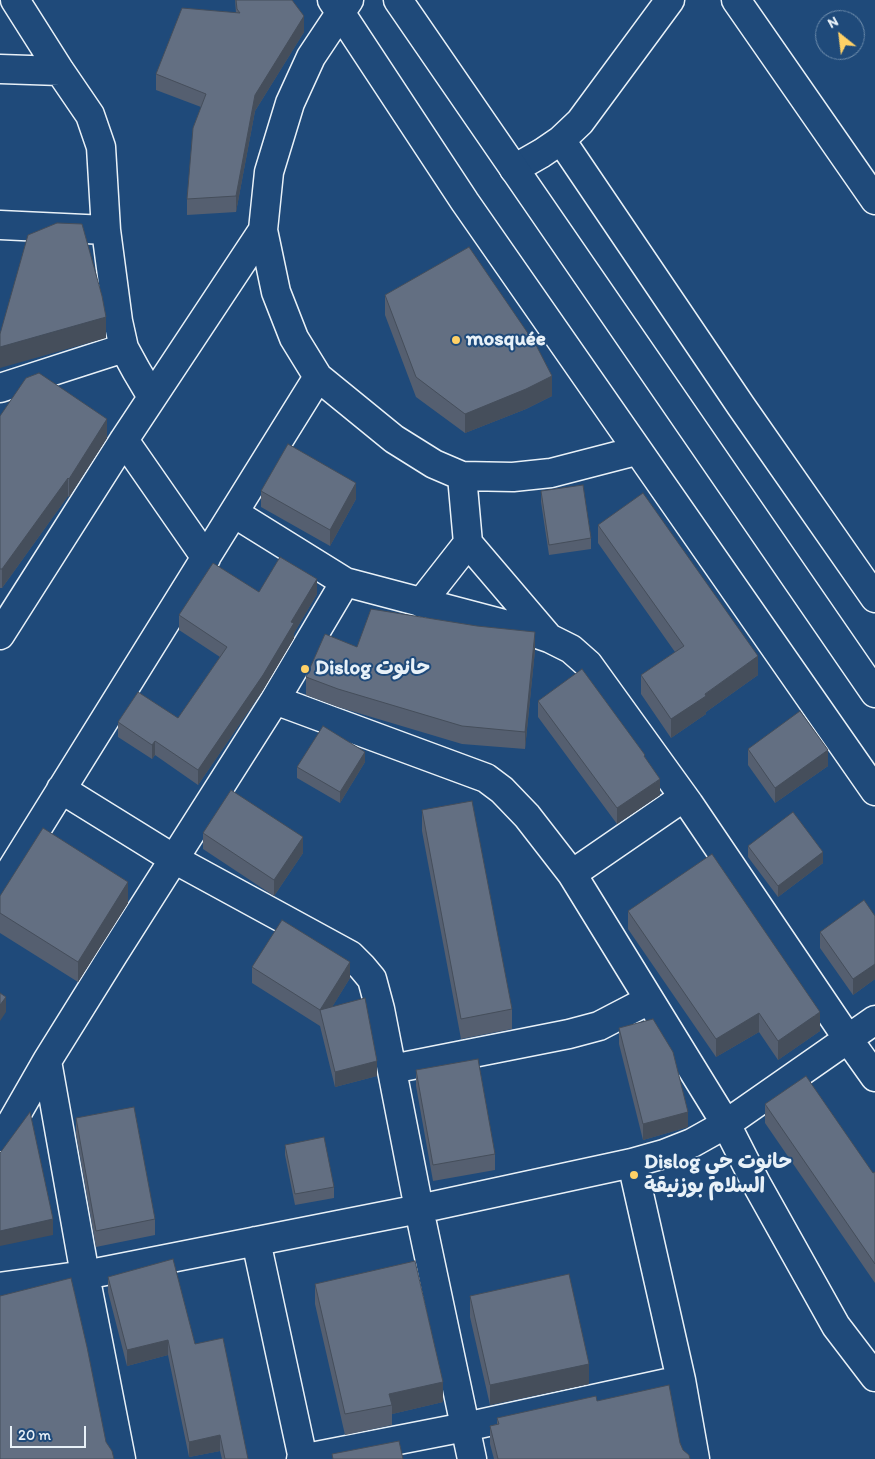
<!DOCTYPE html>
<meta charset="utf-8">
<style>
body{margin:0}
#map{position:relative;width:875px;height:1459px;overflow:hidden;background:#1f4a7a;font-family:Itim,sans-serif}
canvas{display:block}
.north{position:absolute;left:815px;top:10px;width:50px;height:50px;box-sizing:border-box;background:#1f4a7a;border:1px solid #6f8dac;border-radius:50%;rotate:331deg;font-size:14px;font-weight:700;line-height:20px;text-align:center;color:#e8f1f8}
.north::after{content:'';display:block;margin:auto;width:18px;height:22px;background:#ffd166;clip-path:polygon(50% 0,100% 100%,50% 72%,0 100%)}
.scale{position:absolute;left:10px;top:1426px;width:76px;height:22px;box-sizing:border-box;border:2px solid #e8f1f8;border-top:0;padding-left:6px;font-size:15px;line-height:18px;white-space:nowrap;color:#e8f1f8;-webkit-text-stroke:4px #1f4a7a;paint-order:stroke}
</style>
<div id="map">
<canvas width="875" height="1459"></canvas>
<div class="north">N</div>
<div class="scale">20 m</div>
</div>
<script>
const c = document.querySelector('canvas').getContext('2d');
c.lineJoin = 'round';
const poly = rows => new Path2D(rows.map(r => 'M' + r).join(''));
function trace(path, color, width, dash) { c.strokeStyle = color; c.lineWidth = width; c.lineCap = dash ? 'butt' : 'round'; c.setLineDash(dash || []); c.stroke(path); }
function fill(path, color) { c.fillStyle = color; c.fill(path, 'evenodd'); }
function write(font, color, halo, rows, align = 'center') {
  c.font = font + ' Itim,"Playpen Sans Arabic",sans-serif'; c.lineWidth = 4; c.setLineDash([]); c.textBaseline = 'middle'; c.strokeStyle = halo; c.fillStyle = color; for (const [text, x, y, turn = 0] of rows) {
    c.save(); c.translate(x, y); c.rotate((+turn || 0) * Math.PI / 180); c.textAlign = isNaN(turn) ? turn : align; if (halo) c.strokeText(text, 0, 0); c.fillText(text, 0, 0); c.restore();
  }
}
const minor = poly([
 [15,0,60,71,90,115,101,147,106,230,118,321,124,348,136,370,152,397],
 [332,0,465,202,875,791],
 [349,0,311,57,290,103,269,172,263,230,276,292,294,338,318,377,394,439,434,464,462,476,513,477,551,473,636,451],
 [736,0,875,200],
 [0,69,60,71],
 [561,140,741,406,875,598],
 [514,169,542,153,561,140,580,122,670,0],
 [0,225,106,230],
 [0,388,124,348],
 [124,440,206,558],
 [462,476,468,543,549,638],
 [234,513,345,582,523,629,549,638,571,649,588,664,689,804,848,1039,875,1077],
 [421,603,468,543],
 [0,635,124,440,263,230],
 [275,700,486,778,502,790,527,816,572,874,726,1124,756,1183,836,1326,875,1377],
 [61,789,174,859,350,955,362,967,372,979,380,1009,419,1209,472,1459],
 [572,874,684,797],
 [0,888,318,377],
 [47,1061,85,1275,121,1459],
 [392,1069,569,1034,599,1026,649,1000],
 [0,1137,12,1122,47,1061,113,955,275,700,345,582],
 [632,1163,681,1380,695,1459],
 [256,1241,303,1459],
 [0,1287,85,1275,419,1209,632,1163,664,1154,692,1143,726,1124,875,1020],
 [301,1459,465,1427,681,1380]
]);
const primary = poly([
 [398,0,875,693]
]);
const wall = poly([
 [235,0,292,0,304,32,255,111,236,212,187,215,187,199,201,107,156,90,156,74,236,13],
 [385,295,552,396,526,409,465,433,416,397,385,315],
 [0,416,107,438,69,497,68,496,2,588,0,588],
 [261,491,356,499,330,546,261,507],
 [541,491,591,538,591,549,549,555,541,502],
 [598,525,758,675,706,712,706,714,671,738,641,694,641,675,675,652,598,543],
 [259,592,317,594,294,633,294,638,263,690,198,785,155,755,152,759,118,737,118,722,178,718,220,657,179,630,179,615],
 [357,647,535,650,525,749,462,744,338,707,306,695,306,677],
 [538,701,645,757,660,795,617,824,538,717],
 [748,749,828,766,775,803,748,765],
 [365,762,340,803,297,778,297,767],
 [422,810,512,1009,512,1029,461,1039,422,831],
 [203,833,303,853,274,896,203,849],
 [748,846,823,863,778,897,748,857],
 [0,896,128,903,78,982,0,933],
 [628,911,820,1031,778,1060,759,1032,716,1057,628,929],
 [875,916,875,979,853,995,820,948,820,932],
 [252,967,350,978,332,1007,377,1076,335,1087,320,1026,252,983],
 [619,1028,688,1127,643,1140,619,1044],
 [416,1070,495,1154,495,1170,433,1181,416,1086],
 [765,1104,873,1173,875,1172,875,1283,765,1123],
 [76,1118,155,1219,155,1235,96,1247,76,1134],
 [285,1145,334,1187,334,1198,295,1205,285,1155],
 [108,1277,195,1344,248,1459,222,1459,220,1451,189,1457,168,1355,127,1366,108,1292],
 [315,1284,443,1402,392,1414,392,1425,345,1435,315,1304],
 [470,1296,589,1384,490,1405,470,1317],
 [597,1401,680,1443,683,1450,690,1459,494,1459,490,1444,490,1426,497,1424,497,1418]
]);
const shadedWall = poly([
 [304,16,304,32,255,111,236,212,236,196,255,95],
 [106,317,106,338,0,368,0,347],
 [552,376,552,396,526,409,465,433,465,414],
 [107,419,107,438,69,497,69,479],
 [68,478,68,496,2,588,2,569],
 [356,483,356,499,330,546,330,530],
 [317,579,317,594,294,633,294,638,263,690,198,785,198,770,291,622],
 [535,632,535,650,525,749,525,732],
 [758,656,758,675,706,712,706,714,671,738,671,719],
 [155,741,155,755,152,759,152,745],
 [828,750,828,766,775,803,775,788],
 [365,752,365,762,340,803,340,792],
 [660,779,660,795,617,824,617,808],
 [303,837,303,853,274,896,274,880],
 [823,852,823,863,778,897,778,886],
 [128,882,128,903,78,982,78,962],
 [350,962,350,978,323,1022,320,1010],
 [875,964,875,979,853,995,853,979],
 [6,997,6,1012,0,1021,0,1005],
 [820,1012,820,1031,778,1060,778,1041],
 [759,1013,759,1032,716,1057,716,1039],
 [377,1061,377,1076,335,1087,335,1072],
 [688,1112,688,1127,643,1140,643,1124],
 [53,1219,53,1235,0,1246,0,1231],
 [168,1340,168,1355,127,1366,127,1350],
 [589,1364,589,1384,490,1405,490,1385],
 [443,1382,443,1402,392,1414,392,1405,389,1394],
 [220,1435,220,1451,189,1457,189,1442]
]);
const building = poly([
 [236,0,292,0,304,16,255,95,236,196,187,199,193,128,206,94,156,74,182,8,240,13,237,9,236,0],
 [57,223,82,224,102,296,106,317,0,347,0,334,28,235,57,223],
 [469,247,536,345,552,376,526,389,465,414,416,377,385,295,469,247],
 [39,373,107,419,69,479,68,478,2,569,0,569,0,416,26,378,39,373],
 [288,444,356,483,330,530,261,491,288,444],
 [583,485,591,538,549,545,541,491,583,485],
 [643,493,758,656,705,694,706,696,671,719,641,675,684,646,598,525,643,493],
 [280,557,317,579,291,622,294,623,263,675,198,770,155,741,152,745,118,722,138,692,178,718,227,647,179,615,213,563,259,592,280,557],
 [371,609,477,626,535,632,525,732,462,726,338,689,306,677,325,634,357,647,371,609],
 [582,669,645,755,644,756,660,779,617,808,538,701,582,669],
 [800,711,828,750,775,788,748,749,800,711],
 [323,726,365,752,340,792,297,767,323,726],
 [231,790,303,837,274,880,203,833,231,790],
 [472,801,512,1009,461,1019,422,810,472,801],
 [793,812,823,852,778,886,748,846,793,812],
 [43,828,128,882,78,962,0,913,0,896,43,828],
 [712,854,820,1012,778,1041,759,1013,716,1039,628,911,712,854],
 [864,900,875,916,875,964,853,979,820,932,864,900],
 [282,920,350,962,320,1010,252,967,282,920],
 [0,993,6,997,0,1005,0,993],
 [365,998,377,1061,335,1072,320,1010,365,998],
 [653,1019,673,1052,688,1112,643,1124,619,1028,653,1019],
 [478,1059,495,1154,433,1165,416,1070,478,1059],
 [806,1076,873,1173,875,1172,875,1264,765,1104,806,1076],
 [134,1107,155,1219,96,1231,76,1118,134,1107],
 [30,1112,53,1219,0,1231,0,1153,30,1112],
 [324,1137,334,1187,295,1194,285,1145,324,1137],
 [173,1259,195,1344,223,1338,248,1459,225,1459,220,1435,189,1442,168,1340,127,1350,108,1277,173,1259],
 [415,1261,443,1382,389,1394,392,1405,345,1414,315,1284,415,1261],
 [569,1274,589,1364,490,1385,470,1296,569,1274],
 [71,1278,87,1347,106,1442,112,1451,114,1459,0,1459,0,1296,71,1278],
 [669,1385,680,1443,683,1450,689,1455,690,1459,498,1459,490,1426,499,1424,497,1418,596,1396,597,1401,669,1385],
 [399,1441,403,1459,333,1459,332,1454,399,1441]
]);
const markers = [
 [456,340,5,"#ffd166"],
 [305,669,5,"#ffd166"],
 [634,1175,5,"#ffd166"]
];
const poiNames = [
 ["mosquée",466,340],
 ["Dislog حانوت",315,669],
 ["Dislog حانوت حي",644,1163],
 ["السلام بوزنيقة",644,1187]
];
trace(minor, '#e8f1f8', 31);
trace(primary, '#e8f1f8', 31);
trace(minor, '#1f4a7a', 28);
trace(primary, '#1f4a7a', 28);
fill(wall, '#555f70');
fill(shadedWall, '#454e5b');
fill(building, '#636f82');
trace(building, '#454e5b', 1);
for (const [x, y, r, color] of markers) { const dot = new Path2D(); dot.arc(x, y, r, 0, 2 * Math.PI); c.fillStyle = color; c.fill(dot); trace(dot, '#1f4a7a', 2); }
write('bold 21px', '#e8f1f8', '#1f4a7a', poiNames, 'left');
</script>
